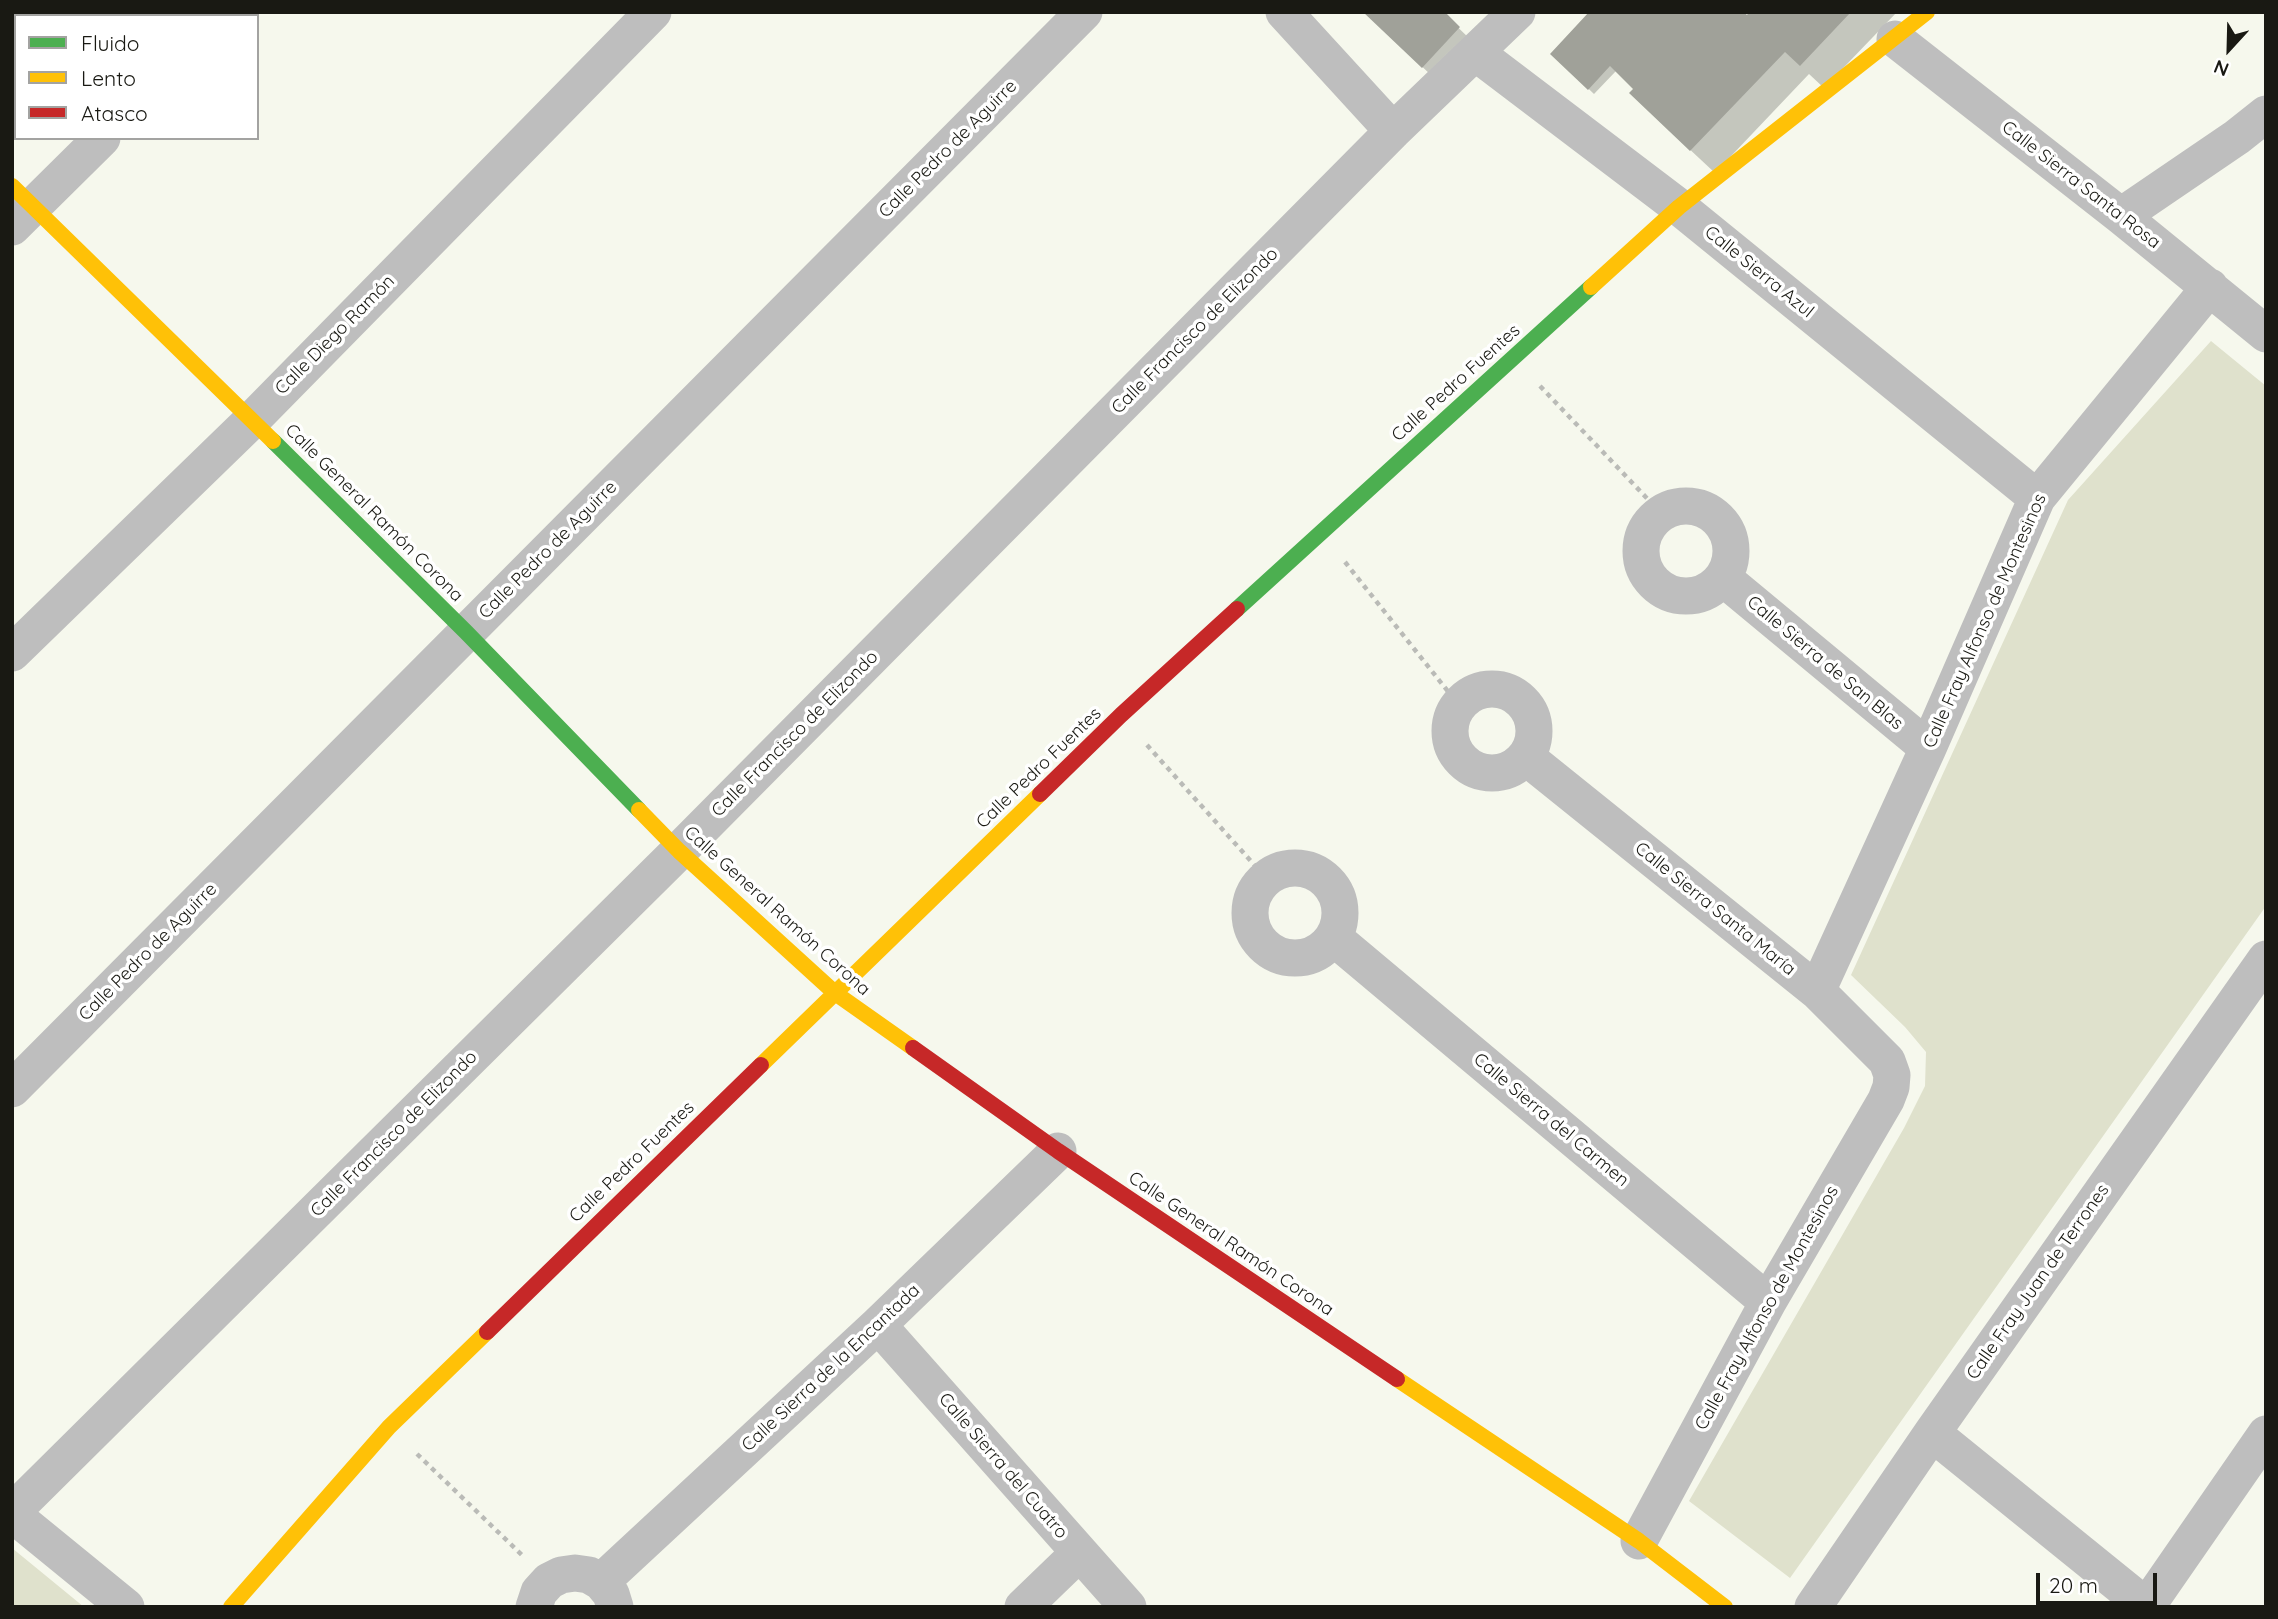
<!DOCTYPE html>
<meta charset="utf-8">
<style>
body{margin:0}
#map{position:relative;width:2278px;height:1619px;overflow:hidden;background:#f6f8ed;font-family:Quicksand,sans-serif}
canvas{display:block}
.frame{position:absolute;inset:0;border:14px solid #191913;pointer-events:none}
.legend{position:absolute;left:14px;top:14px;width:245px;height:126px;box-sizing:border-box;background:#fff;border:2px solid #a3a3a1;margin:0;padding:9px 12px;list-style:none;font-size:21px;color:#191913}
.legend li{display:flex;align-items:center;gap:14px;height:35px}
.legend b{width:35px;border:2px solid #a3a3a1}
.north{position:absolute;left:2194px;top:14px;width:70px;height:70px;-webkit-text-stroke:5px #fff;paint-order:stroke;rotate:202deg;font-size:19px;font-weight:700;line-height:28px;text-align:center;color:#191913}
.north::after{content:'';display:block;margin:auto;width:24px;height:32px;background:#191913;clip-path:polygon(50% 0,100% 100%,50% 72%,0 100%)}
.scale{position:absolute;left:2036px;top:1573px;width:121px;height:32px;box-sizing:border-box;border:4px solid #191913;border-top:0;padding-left:9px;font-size:21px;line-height:24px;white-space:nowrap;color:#191913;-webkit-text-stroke:5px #fff;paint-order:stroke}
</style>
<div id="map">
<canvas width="2278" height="1619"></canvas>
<div class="frame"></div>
<ul class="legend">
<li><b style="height:9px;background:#4caf50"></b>Fluido</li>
<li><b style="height:9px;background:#ffc107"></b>Lento</li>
<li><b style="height:9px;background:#c62828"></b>Atasco</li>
</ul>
<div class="north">N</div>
<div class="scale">20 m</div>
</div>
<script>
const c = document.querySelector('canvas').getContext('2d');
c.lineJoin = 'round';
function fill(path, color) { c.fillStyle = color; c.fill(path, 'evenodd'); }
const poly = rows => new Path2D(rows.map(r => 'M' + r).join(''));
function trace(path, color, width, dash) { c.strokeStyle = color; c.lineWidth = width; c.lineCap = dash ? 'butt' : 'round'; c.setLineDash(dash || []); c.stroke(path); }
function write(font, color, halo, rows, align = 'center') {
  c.font = font + ' Quicksand,sans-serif'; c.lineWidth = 7; c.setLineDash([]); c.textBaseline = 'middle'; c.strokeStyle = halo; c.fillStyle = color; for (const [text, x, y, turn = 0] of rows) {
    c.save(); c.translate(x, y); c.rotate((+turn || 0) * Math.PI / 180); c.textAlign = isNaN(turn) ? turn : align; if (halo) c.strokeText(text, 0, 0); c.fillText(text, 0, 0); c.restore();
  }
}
const green = poly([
 [2211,341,2266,386,2266,906,1790,1578,1689,1501,1904,1128,1925,1086,1926,1052,1905,1027,1851,975,2068,500],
 [12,1548,84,1607,12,1607]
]);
const shadow = poly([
 [1365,12,1442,12,1471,40,1434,78],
 [1752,12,1897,12,1824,88,1809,74,1715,173,1654,116,1635,89,1616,71,1594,94,1552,54,1747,17]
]);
const building = poly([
 [1363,12,1445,12,1460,27,1422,68],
 [1589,12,1744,12,1747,15,1749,12,1851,12,1800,66,1785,52,1690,151,1629,93,1633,89,1610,66,1588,90,1550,54]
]);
const path = poly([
 [1540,386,1661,513],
 [1345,562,1458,704],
 [1147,745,1266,878],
 [417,1454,522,1555]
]);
const street = poly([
 [1284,12,1393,131],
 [223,16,227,12],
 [1895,39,2121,216,2266,334],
 [1476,53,1679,207,2037,498],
 [2121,216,2237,137,2266,114],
 [12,227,102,138],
 '1641 551a45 45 0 1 1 90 0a45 45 0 1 1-90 0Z',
 [1723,578,1928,748],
 [12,653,252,420,653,12],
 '1450 731a42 42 0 1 1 84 0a42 42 0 1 1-84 0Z',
 [1526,757,1817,991,1887,1061,1892,1075,1891,1087,1886,1100,1768,1302,1639,1541],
 '1250 913a45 45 0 1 1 90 0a45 45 0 1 1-90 0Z',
 [1334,938,1768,1302],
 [1817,991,1928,748,2037,498,2210,287],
 [12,1089,1084,12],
 [878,1325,1128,1607],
 [1932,1433,2147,1607],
 [12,1512,679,851,1393,131,1517,12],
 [12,1514,126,1607],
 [601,1582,878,1325,1058,1151],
 [2147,1606,2266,1434],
 [534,1607,539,1592,549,1581,561,1575,575,1573,589,1575,601,1582,611,1594,615,1607],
 [1023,1607,1079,1553],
 [1813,1607,1932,1433,2266,959]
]);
const fast = poly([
 [273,441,466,632,639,810],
 [1237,609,1591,287]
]);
const slow = poly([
 [12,186,273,441],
 [1591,287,1679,207,1927,12],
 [639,810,679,851,835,993,913,1048],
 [761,1065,1040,794],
 [1397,1379,1639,1541,1725,1607],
 [231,1607,389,1427,487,1332]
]);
const jam = poly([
 [1040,794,1121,715,1237,609],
 [913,1048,1058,1151,1397,1379],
 [487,1332,761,1065]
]);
const streetNames = [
 ["Calle Pedro de Aguirre",948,149,-45],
 ["Calle Sierra Santa Rosa",2081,185,38],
 ["Calle Sierra Azul",1759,272,39],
 ["Calle Francisco de Elizondo",1195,331,-45],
 ["Calle Diego Ramón",335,335,-45],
 ["Calle Pedro Fuentes",1456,383,-42],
 ["Calle General Ramón Corona",374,513,45],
 ["Calle Pedro de Aguirre",548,550,-45],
 ["Calle Fray Alfonso de Montesinos",1985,621,-66],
 ["Calle Sierra de San Blas",1825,663,40],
 ["Calle Francisco de Elizondo",795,734,-45],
 ["Calle Pedro Fuentes",1039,768,-44],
 ["Calle Sierra Santa María",1715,909,39],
 ["Calle General Ramón Corona",777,911,42],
 ["Calle Pedro de Aguirre",148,952,-45],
 ["Calle Sierra del Carmen",1551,1120,40],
 ["Calle Francisco de Elizondo",394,1134,-45],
 ["Calle Pedro Fuentes",632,1162,-44],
 ["Calle General Ramón Corona",1231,1244,34],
 ["Calle Fray Juan de Terrones",2038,1282,-55],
 ["Calle Fray Alfonso de Montesinos",1767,1308,-61],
 ["Calle Sierra de la Encantada",831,1368,-43],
 ["Calle Sierra del Cuatro",1003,1466,49]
];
fill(green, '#dfe1cc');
fill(shadow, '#0003');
fill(building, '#a0a199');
trace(path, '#babbb7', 4.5, [5, 5]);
trace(street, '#bebebe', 37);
trace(fast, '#4caf50', 16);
trace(slow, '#ffc107', 16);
trace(jam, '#c62828', 16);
write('18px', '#191913', '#fff', streetNames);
</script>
